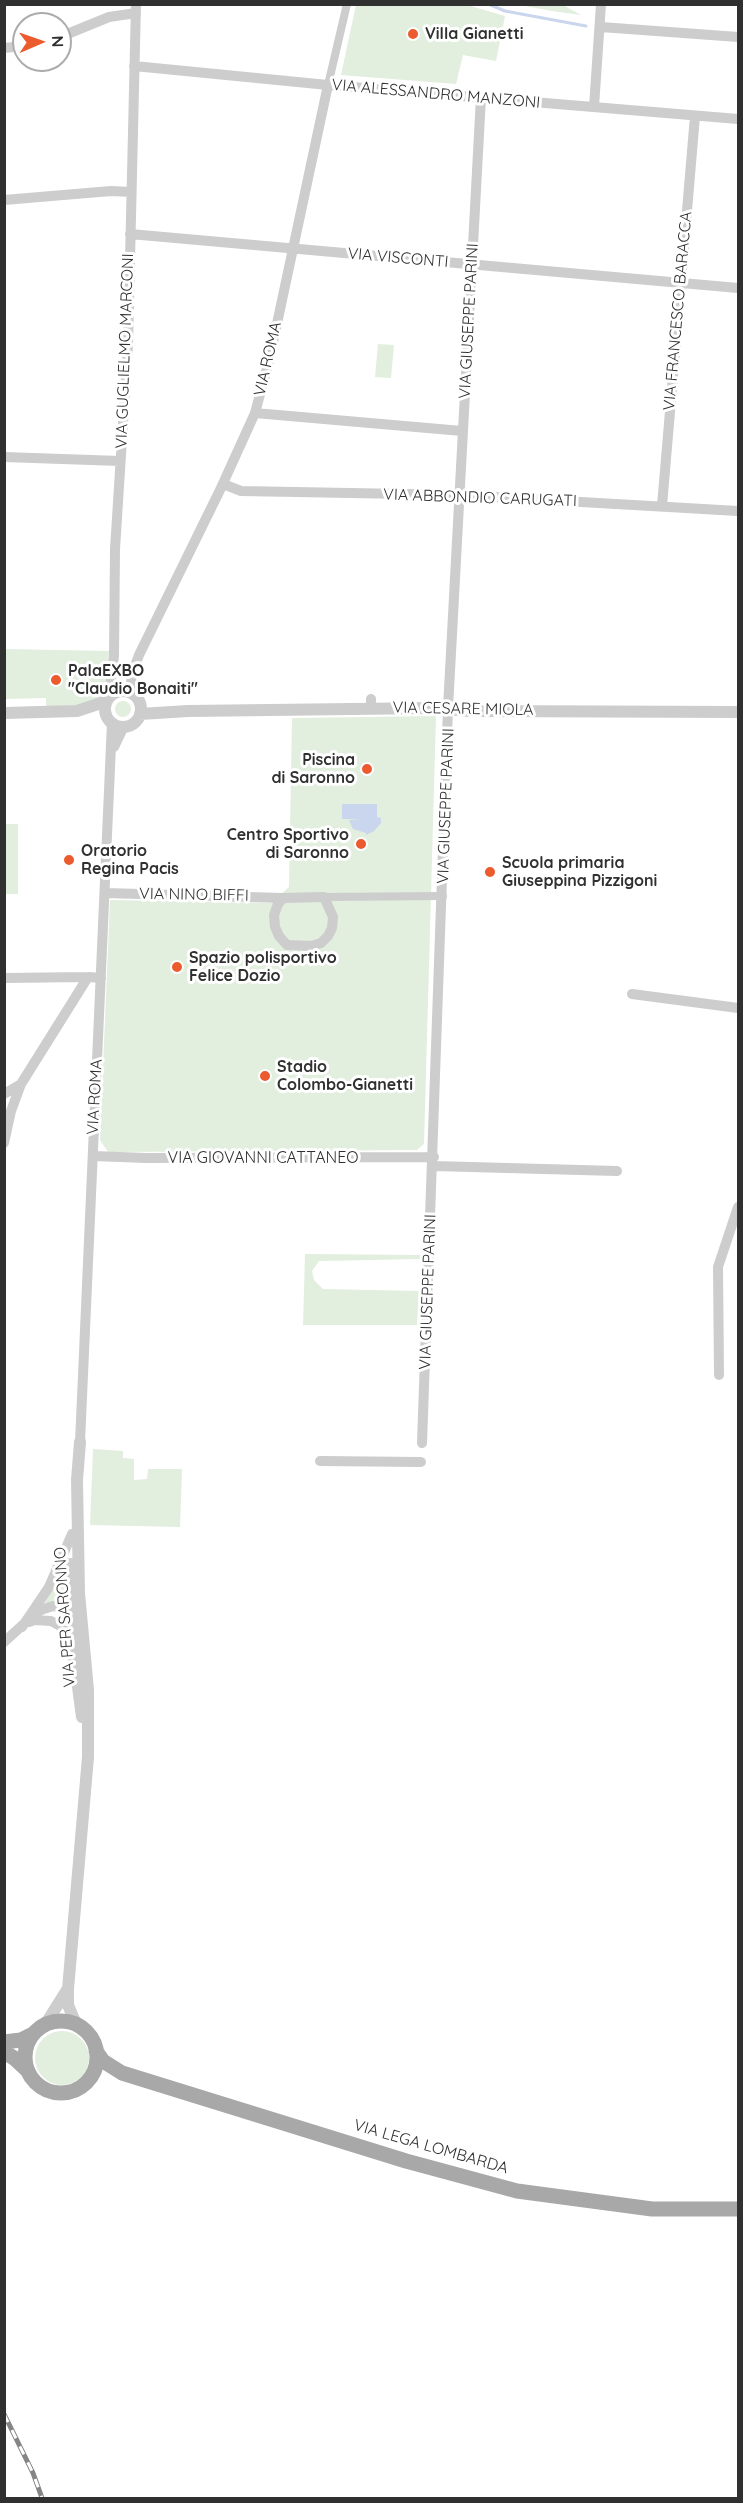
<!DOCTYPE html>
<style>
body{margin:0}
#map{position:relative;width:743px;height:2503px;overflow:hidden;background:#fff;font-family:Quicksand,sans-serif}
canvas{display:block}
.frame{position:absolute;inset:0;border:6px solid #303030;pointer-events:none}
.north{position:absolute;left:12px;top:12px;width:60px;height:60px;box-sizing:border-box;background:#fff;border:2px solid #acacac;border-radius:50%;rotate:88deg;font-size:16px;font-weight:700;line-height:24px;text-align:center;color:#303030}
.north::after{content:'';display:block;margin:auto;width:21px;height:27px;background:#eb5b2e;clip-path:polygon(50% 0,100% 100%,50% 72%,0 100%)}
</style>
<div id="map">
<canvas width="743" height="2503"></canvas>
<div class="frame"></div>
<div class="north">N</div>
</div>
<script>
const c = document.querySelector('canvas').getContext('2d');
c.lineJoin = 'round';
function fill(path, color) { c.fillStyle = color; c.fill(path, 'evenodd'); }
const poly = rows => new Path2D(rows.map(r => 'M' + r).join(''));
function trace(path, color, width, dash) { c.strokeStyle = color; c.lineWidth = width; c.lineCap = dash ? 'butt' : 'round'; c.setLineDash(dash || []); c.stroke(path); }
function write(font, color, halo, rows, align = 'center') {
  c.font = font + ' Quicksand,sans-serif'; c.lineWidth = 6; c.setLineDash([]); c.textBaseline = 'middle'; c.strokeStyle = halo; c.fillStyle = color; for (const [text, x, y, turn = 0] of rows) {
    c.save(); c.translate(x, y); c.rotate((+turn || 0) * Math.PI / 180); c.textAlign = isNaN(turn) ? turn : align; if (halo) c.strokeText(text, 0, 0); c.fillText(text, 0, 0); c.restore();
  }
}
const green = poly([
 [356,5,467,5,505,16,496,61,463,55,456,84,341,75],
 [520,5,563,5,581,15,552,11],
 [378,344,394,345,391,378,375,377],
 [5,649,109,651,107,686,102,696,93,703,81,707,46,707,46,698,5,699],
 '115 709a8 8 0 1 1 16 0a8 8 0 1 1-16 0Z',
 [436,716,424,1144,417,1150,108,1152,100,1140,110,900,271,903,289,887,292,718],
 [5,824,18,824,18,894,5,894],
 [305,1254,422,1255,422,1259,319,1261,312,1271,314,1280,323,1289,419,1291,417,1325,303,1325],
 [93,1449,123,1451,123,1458,134,1459,134,1480,147,1479,148,1469,182,1469,180,1527,90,1525],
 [63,1568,65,1571,65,1605,59,1603,43,1606],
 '35 2058a27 27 0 1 1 54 0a27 27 0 1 1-54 0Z'
]);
const water = poly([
 [342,804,377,804,377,817,381,818,381,823,374,831,366,835,366,833,353,829,349,820,361,819,342,819]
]);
const stream = poly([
 [488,4,505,11,586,26]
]);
const pedestrian = poly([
 [328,85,347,4],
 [324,897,443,896]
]);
const minor = poly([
 [601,27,738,37],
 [60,37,109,17,136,13],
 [4,48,24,46],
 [134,66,328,85,738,119],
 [594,107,601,4],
 [4,200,111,191,131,192],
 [130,234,738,288],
 [255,413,462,431],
 [4,457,120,461],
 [223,484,241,491,459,495,738,511],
 [662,506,695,116],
 [130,692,132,674,139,655,220,490,255,413,269,361,328,85],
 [109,697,114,656,115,549,128,345,136,4],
 [371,699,371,708],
 [114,747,124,726],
 [105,893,283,898],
 [324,897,333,917,332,928,328,936,321,943,312,946,287,945,279,936,275,927,274,915,278,904,283,898,324,897],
 [4,978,88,977],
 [632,994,738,1008],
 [4,1094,21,1084],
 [4,1143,11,1111,21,1084,88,977,101,978],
 [93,1156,146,1158,434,1157],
 [434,1166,617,1171],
 [719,1375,718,1267,738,1207],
 [80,1442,112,723],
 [422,1443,448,708,481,97],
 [320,1461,421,1462],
 [29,1622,34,1620,51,1621,60,1626,73,1639],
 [22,1627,49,1587,72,1534],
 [4,1642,37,1612,44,1609,53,1606,61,1608,77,1619]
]);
const tertiary = poly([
 '105 709a18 18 0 1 1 36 0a18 18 0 1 1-36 0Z',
 [4,713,77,711,107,701],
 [140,714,188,711,433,708,470,711,738,712],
 [70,1564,74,1657,82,1717],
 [76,2024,68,2005,68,1989,88,1757,88,1690,79,1593,77,1480,80,1442],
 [45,2025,67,1990]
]);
const primary = poly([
 '25 2057a36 36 0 1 1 72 0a36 36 0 1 1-72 0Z',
 [4,2042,21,2040,33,2034],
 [96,2051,103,2061,122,2073,406,2161,517,2191,652,2209,738,2209],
 [4,2052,14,2058,28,2071]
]);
const rail = poly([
 [4,2414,33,2473,42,2498]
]);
const markers = [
 [413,34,6,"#eb5b2e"],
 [56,680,6,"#eb5b2e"],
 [367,769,6,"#eb5b2e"],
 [361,844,6,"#eb5b2e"],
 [69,860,6,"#eb5b2e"],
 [490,872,6,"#eb5b2e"],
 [177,967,6,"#eb5b2e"],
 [265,1076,6,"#eb5b2e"]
];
const poiNames = [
 ["Villa Gianetti",425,34],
 ["PalaEXBO",68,671],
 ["\"Claudio Bonaiti\"",68,689],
 ["Piscina",355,760,"right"],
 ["di Saronno",355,778,"right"],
 ["Centro Sportivo",349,835,"right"],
 ["di Saronno",349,853,"right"],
 ["Oratorio",81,851],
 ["Regina Pacis",81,869],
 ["Scuola primaria",502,863],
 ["Giuseppina Pizzigoni",502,881],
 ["Spazio polisportivo",189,958],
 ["Felice Dozio",189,976],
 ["Stadio",277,1067],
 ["Colombo-Gianetti",277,1085]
];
const streetNames = [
 ["VIA ALESSANDRO MANZONI",436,94,5],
 ["VIA VISCONTI",398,258,5],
 ["VIA FRANCESCO BARACCA",678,311,-85],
 ["VIA GIUSEPPE PARINI",469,321,-87],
 ["VIA GUGLIELMO MARCONI",125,351,-88],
 ["VIA ROMA",268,359,-77],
 ["VIA ABBONDIO CARUGATI",480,498,2],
 ["VIA CESARE MIOLA",463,709,1],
 ["VIA GIUSEPPE PARINI",446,806,-88],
 ["VIA NINO BIFFI",194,895,1],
 ["VIA ROMA",95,1097,-87],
 ["VIA GIOVANNI CATTANEO",263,1158],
 ["VIA GIUSEPPE PARINI",428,1292,-88],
 ["VIA PER SARONNO",65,1617,-94],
 ["VIA LEGA LOMBARDA",431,2147,16]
];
fill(green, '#e2eede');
fill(water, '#cad5ee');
trace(stream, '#cad5ee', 3);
trace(pedestrian, '#cdcdcd', 8);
trace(minor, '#cdcdcd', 10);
trace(tertiary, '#cdcdcd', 12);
trace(primary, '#a8a8a8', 15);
trace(rail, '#858585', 5);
trace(rail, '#fff', 3, [9]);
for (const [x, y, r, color] of markers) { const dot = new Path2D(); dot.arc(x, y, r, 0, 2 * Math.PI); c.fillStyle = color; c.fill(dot); trace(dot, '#fff', 2); }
write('bold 16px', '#303030', '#fff', poiNames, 'left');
write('16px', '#303030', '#fff', streetNames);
</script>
